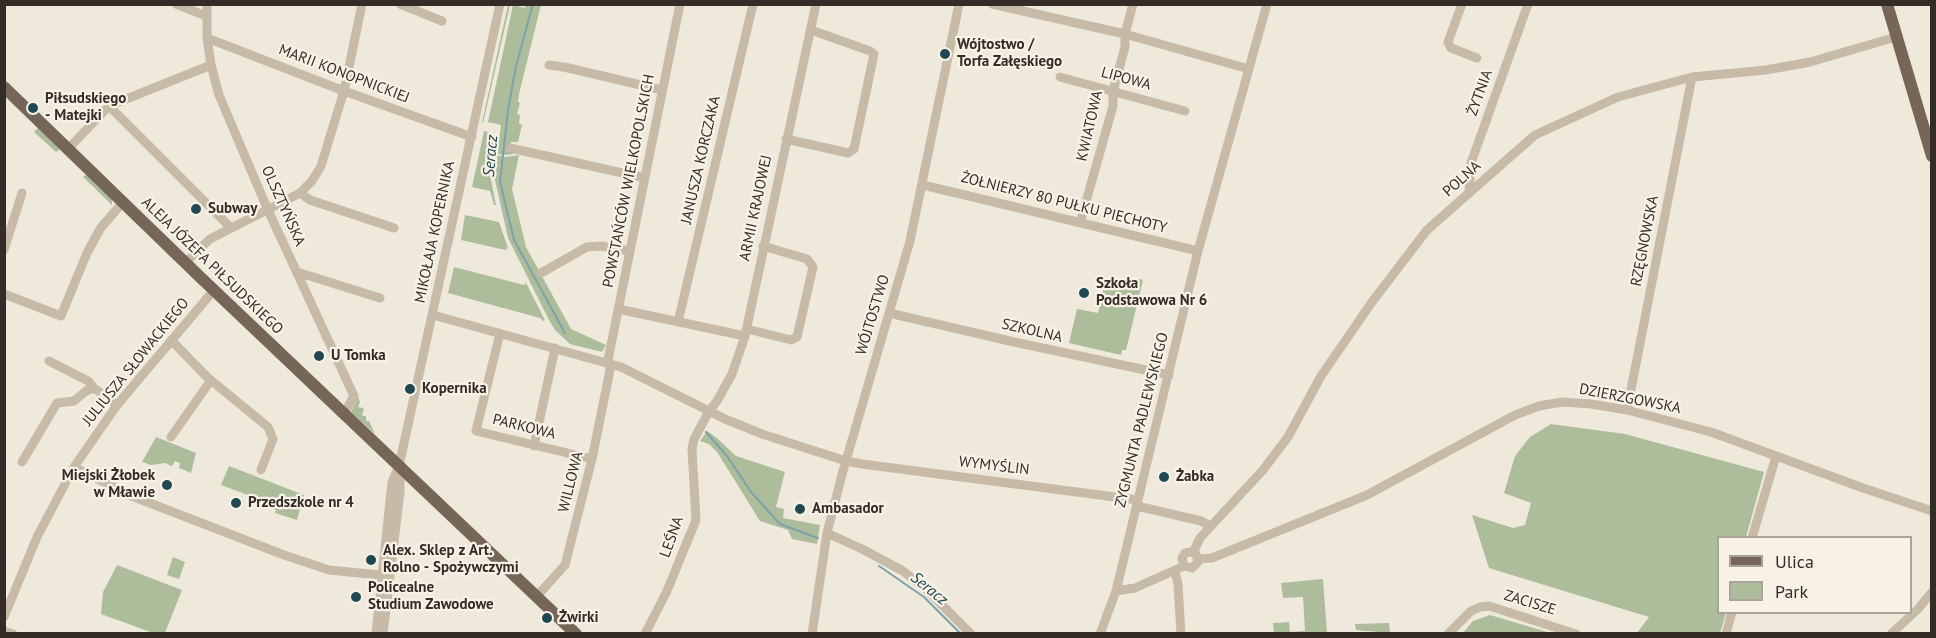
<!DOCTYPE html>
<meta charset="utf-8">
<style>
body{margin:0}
#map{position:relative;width:1936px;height:638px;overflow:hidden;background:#efe9db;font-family:"PT Sans",sans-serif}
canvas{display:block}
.frame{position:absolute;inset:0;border:6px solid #342d27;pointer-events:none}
.legend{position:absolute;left:1717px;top:536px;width:195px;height:78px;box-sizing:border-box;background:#f8f2e6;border:2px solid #aaa39a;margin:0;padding:8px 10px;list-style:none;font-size:18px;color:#342d27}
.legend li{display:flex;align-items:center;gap:12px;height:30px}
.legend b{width:30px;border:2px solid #aaa39a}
</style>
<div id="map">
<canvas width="1936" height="638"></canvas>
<div class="frame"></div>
<ul class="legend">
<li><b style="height:8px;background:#756659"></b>Ulica</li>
<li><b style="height:16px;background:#adbd9c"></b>Park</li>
</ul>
</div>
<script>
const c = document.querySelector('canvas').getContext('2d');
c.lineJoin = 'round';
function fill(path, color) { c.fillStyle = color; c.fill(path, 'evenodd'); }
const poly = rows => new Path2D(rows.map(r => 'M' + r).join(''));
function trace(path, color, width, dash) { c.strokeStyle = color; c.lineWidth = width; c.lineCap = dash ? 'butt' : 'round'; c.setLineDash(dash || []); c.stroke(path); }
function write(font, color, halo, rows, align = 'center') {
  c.font = font + ' "PT Sans",sans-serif'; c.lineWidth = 4.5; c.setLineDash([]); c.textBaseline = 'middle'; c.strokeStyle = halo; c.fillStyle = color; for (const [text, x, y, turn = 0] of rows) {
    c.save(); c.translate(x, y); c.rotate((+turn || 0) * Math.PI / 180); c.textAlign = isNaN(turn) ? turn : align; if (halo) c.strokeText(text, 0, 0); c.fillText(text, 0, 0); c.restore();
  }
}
const green = poly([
 [508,5,510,5,483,123,482,122],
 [513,5,525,8,526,5,541,5,519,94,518,102,520,103,517,114,520,115,519,124,522,125,518,142,511,142,510,152,514,154,505,155,497,154,501,125,488,122],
 [38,128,60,149,56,152,34,132],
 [484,131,491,133,495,139,490,175,496,205,494,205,490,191,472,187],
 [497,155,506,157,519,155,512,189,526,247,571,329,606,345,602,352,570,344,555,330,549,320,508,238,495,180],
 [87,174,112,198,112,205,83,177],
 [465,215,499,222,508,248,505,250,461,240],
 [454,267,524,285,526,283,545,320,543,321,540,318,448,293],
 [1139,279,1143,280,1126,350,1122,350,1121,355,1069,343,1077,309,1098,313,1105,282,1136,289],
 [358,397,360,402,358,407,363,408,364,410,362,414,363,416,366,416,366,421,369,421,375,434,351,412],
 [1551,424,1625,434,1764,472,1746,537,1718,538,1718,612,1726,613,1720,633,1637,633,1649,617,1489,568,1472,515,1513,528,1525,525,1531,503,1504,493,1515,456,1530,437],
 [707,431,717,438,736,456,785,472,776,507,784,509,783,518,820,525,817,544,792,539,788,530,760,521,717,452,709,444,700,441],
 [156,437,196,453,191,473,179,468,180,463,175,461,172,466,165,463,151,465,142,462],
 [229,466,304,495,297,520,275,513,276,510,263,505,264,501,221,485],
 [173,557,185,562,179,579,167,575],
 [117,565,182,590,165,633,153,633,101,614,103,592],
 [1323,579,1327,633,1274,633,1273,623,1289,622,1290,632,1305,631,1303,597,1283,598,1281,583],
 [1490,615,1551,633,1463,633,1473,621],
 [1389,623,1390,633,1356,630,1355,624]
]);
const stream = poly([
 [533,4,516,66,508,110,500,182,514,240,565,333],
 [706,432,727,456,751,492,780,524,818,538],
 [879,566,924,597,961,634]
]);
const minor = poly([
 [176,4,206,16],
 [207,4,207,38,211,65,219,95,267,208,354,396,345,412],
 [400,4,442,21],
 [992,4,1125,34,1249,69],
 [1462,4,1448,42,1451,48,1477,58],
 [207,38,344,91,472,137],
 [549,65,564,67,662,90],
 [1060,77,1185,111],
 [109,106,230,227],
 [786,139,848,153,854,149,874,54,870,51,811,30],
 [510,148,645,178],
 [68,149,109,106,211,65],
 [923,185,1198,251],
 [300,193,310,200,394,228],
 [1469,193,1471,163,1528,4],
 [1080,223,1113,106,1113,91,1125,47,1125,34,1133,4],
 [4,250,22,193],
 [186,262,210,239,300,193,312,181,321,166,344,91,362,4],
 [297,272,380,298],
 [541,273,587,247,601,246,630,251],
 [4,294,61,316,87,253,100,229,123,202],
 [618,309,745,336],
 [889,313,1014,342,1169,375],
 [433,315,621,367,725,419,762,434,846,461,862,464,1138,500],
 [678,322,753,4],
 [747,329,791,340,797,337,813,267,807,259,763,246],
 [500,333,476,431,592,459],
 [172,341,207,377,268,427,273,439,261,470],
 [49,361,88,381,94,388,117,405],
 [1627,410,1692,77],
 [171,437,211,380],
 [534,446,555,348],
 [22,462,57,403,74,401,86,391,94,388],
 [74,467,129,495,284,555,329,570,390,576],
 [1137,506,1201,521,1210,526],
 [827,533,864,550,903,571,929,592,971,634],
 [1752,538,1776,456],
 [1193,553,1200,538,1263,470,1288,437,1321,376,1372,302,1427,230,1535,135,1618,97,1692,77,1766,70,1810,62,1896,37],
 [1198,559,1212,558,1367,495,1515,415,1539,406,1562,402,1591,404,1627,410,1711,432,1863,488,1932,511],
 [1175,572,1178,584,1181,634],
 [1116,591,1135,588,1184,566,1192,568,1198,562,1196,554,1191,552,1185,553,1182,558,1184,566],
 [537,596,565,565,592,459,610,370,608,360,680,4],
 [4,617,37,537,74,467,117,405,214,290],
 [4,631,13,634],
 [376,634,392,482,399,466,500,4],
 [383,634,400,492,400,468],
 [645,634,667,591,696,520,692,449,694,439,709,411,717,401,732,374,745,336,816,4],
 [812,634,827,533,843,471,910,241,959,4],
 [1100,634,1116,591,1198,251,1267,4],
 [1448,634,1471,611,1480,607,1489,606,1576,634],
 [1726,634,1732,612],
 [1891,634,1918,609,1932,592]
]);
const major = poly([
 [1887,4,1932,156],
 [4,87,199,276,576,634]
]);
const markers = [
 [945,54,6,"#204852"],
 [33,108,6,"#204852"],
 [196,209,6,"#204852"],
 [1084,293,6,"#204852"],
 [319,356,6,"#204852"],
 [410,389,6,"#204852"],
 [1164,477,6,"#204852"],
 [167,485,6,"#204852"],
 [236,503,6,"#204852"],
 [800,509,6,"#204852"],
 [371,560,6,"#204852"],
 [356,597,6,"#204852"],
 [547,618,6,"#204852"]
];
const poiNames = [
 ["Wójtostwo /",957,45],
 ["Torfa Załęskiego",957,62],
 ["Piłsudskiego",45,99],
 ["- Matejki",45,116],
 ["Subway",208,209],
 ["Szkoła",1096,284],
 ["Podstawowa Nr 6",1096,301],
 ["U Tomka",331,356],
 ["Kopernika",422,389],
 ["Miejski Żłobek",155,476,"right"],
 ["w Mławie",155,493,"right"],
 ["Żabka",1176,477],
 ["Przedszkole nr 4",248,503],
 ["Ambasador",812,509],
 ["Alex. Sklep z Art.",383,551],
 ["Rolno - Spożywczymi",383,568],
 ["Policealne",368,588],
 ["Studium Zawodowe",368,605],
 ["Żwirki",559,618]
];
const streetNames = [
 ["MARII KONOPNICKIEJ",344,74,21],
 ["LIPOWA",1126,79,15],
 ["ŻYTNIA",1480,93,-70],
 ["KWIATOWA",1090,126,-77],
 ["JANUSZA KORCZAKA",701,160,-77],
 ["POLNA",1462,179,-42],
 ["POWSTAŃCÓW WIELKOPOLSKICH",629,181,-79],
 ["ŻOŁNIERZY 80 PUŁKU PIECHOTY",1064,203,14],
 ["OLSZTYŃSKA",283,206,66],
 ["ARMII KRAJOWEJ",756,208,-78],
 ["MIKOŁAJA KOPERNIKA",435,232,-78],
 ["RZĘGNOWSKA",1645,241,-79],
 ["ALEJA JÓZEFA PIŁSUDSKIEGO",212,266,44],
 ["WÓJTOSTWO",873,315,-73],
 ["SZKOLNA",1032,331,13],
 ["JULIUSZA SŁOWACKIEGO",136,362,-51],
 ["DZIERZGOWSKA",1630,399,11],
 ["ZYGMUNTA PADLEWSKIEGO",1142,420,-76],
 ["PARKOWA",524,427,14],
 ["WYMYŚLIN",994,466,7],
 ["WILLOWA",571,482,-76],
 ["LEŚNA",672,537,-70],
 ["ZACISZE",1530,603,17]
];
const waterNames = [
 ["Seracz",491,156,-85],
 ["Seracz",929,589,39]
];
fill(green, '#adbd9c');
trace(stream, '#7ca2aa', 2);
trace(minor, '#c7baa7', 9);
trace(major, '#756659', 12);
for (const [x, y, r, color] of markers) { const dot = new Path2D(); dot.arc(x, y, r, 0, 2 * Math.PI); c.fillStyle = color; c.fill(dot); trace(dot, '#f8f2e6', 2); }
write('bold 15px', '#342d27', '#f8f2e6', poiNames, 'left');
write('15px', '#342d27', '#f8f2e6', streetNames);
write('italic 16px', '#204852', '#f8f2e6', waterNames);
</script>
